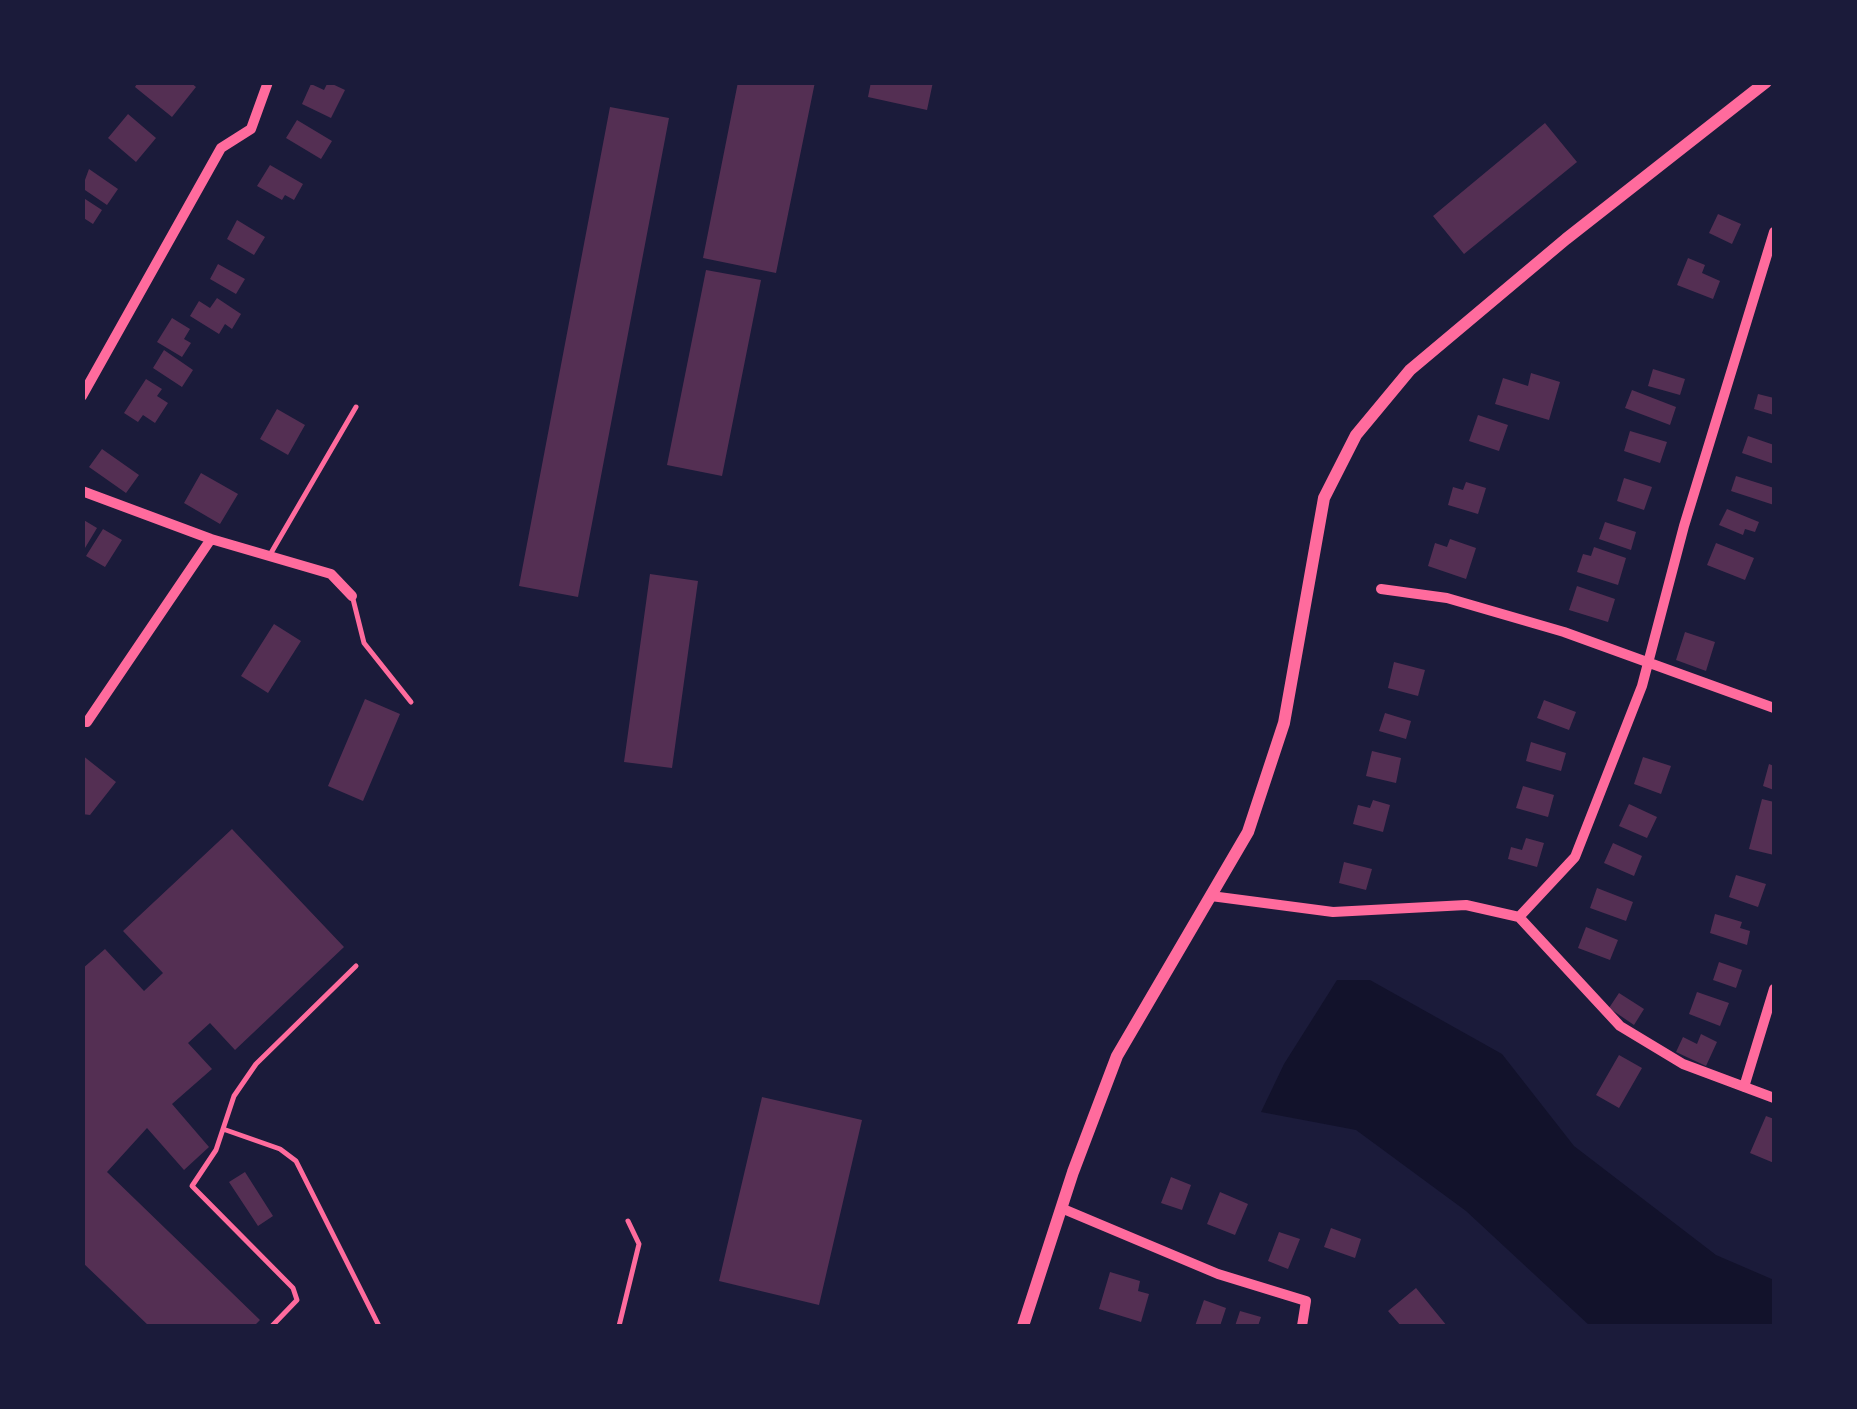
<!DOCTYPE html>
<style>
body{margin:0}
#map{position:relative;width:1857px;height:1409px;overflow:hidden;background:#1b1b3a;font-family:Inter,sans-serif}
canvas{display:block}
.frame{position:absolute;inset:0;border:85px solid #1b1b3a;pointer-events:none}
</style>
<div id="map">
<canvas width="1857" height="1409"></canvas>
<div class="frame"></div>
</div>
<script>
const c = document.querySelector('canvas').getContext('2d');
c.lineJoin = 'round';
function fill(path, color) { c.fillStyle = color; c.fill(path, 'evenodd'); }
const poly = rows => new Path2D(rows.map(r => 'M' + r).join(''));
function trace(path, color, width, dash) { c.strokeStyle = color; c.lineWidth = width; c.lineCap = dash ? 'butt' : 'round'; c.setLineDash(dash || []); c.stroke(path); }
const water = poly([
 [1337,980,1370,980,1502,1054,1574,1146,1716,1255,1774,1280,1774,1326,1590,1326,1466,1211,1356,1130,1261,1112,1284,1064]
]);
const building = poly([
 [138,82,190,82,196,87,172,117,135,87],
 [328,82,345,90,331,118,302,104,311,84,324,90],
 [738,82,815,82,776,273,703,258],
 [871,82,933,82,927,110,868,97],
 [610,107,669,118,578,597,519,586],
 [128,114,156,138,136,162,108,138],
 [297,120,332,141,321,159,286,138],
 [1545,123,1577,162,1464,254,1433,216],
 [270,165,303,184,294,200,285,195,282,200,257,186],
 [89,169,118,189,107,205,82,188],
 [82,197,102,210,93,224,82,217],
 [1718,214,1741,224,1732,244,1709,233],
 [237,220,265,237,254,255,227,239],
 [1688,258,1705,265,1702,273,1720,281,1713,299,1677,285],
 [218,264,245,279,236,294,210,279],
 [706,270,761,280,722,476,667,465],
 [217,298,241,314,232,329,225,324,219,334,190,316,199,301,210,308],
 [172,318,190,329,184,339,191,343,182,357,157,342],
 [164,350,193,370,182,387,153,368],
 [1653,369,1685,379,1680,395,1648,386],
 [1531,373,1560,382,1549,420,1495,404,1503,378,1528,386],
 [146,379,162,389,157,396,168,403,155,423,143,415,138,422,124,413],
 [1632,390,1676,407,1670,425,1625,408],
 [1758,394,1774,398,1774,415,1754,409],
 [277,409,305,425,288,455,260,439],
 [1478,415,1508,425,1499,451,1469,441],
 [1630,431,1667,442,1660,463,1624,451],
 [1748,436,1774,445,1774,464,1742,453],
 [102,449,139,475,126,493,89,467],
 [201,473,238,494,220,524,184,503],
 [1736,476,1774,488,1774,505,1731,491],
 [1624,478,1652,487,1644,510,1617,501],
 [1466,482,1486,488,1478,514,1448,505,1453,487,1463,490],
 [1727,509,1759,522,1755,532,1745,529,1743,535,1719,525],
 [82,519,97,528,82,553],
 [1605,522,1636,532,1631,550,1599,539],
 [103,529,122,540,105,567,86,556],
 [1450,539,1476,548,1466,579,1428,566,1435,543,1447,547],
 [1716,543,1754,558,1745,580,1707,565],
 [1594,547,1626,558,1618,585,1577,572,1583,554,1591,556],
 [650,574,698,581,672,768,624,762],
 [1577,586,1615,599,1608,622,1569,610],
 [274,624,301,641,268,693,241,676],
 [1685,632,1715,642,1706,671,1676,660],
 [1394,662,1425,670,1418,696,1388,688],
 [365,699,400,714,363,801,328,786],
 [1544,700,1576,712,1569,730,1537,718],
 [1385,713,1411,721,1406,739,1379,731],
 [1531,742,1566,753,1561,771,1526,761],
 [1372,751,1401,758,1396,783,1366,776],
 [82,755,116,782,90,815,82,814],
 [1643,757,1671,766,1661,794,1634,784],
 [1769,764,1774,766,1774,790,1763,786],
 [1523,786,1554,795,1548,817,1516,808],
 [1762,799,1774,802,1774,855,1749,849],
 [1373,800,1390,805,1383,832,1353,824,1358,805,1370,808],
 [1629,804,1657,817,1647,838,1619,826],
 [232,829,344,947,235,1050,210,1023,188,1043,212,1069,172,1104,209,1147,184,1170,147,1128,107,1172,260,1320,254,1326,149,1326,82,1262,82,969,105,949,144,991,163,973,123,931],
 [1526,838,1544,843,1537,867,1508,859,1511,847,1522,850],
 [1613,843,1642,856,1634,876,1604,863],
 [1344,862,1372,869,1366,890,1339,883],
 [1736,875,1766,884,1758,907,1729,897],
 [1597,888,1633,902,1626,921,1590,908],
 [1715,914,1742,922,1740,928,1750,931,1747,945,1710,933],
 [1586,927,1618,940,1610,960,1578,948],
 [1719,962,1742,970,1736,988,1713,980],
 [1697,992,1729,1003,1720,1026,1689,1014],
 [1619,993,1644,1009,1634,1025,1609,1008],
 [1701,1034,1717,1042,1706,1066,1676,1052,1683,1037,1697,1044],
 [1619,1055,1642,1068,1619,1108,1596,1095],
 [762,1097,862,1120,819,1305,719,1281],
 [1766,1116,1774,1119,1774,1163,1750,1153],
 [245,1172,273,1216,258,1226,229,1182],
 [1171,1177,1191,1185,1182,1210,1161,1203],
 [1220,1192,1248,1204,1235,1235,1207,1224],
 [1331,1228,1361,1239,1355,1258,1324,1247],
 [1279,1232,1300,1239,1288,1269,1268,1261],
 [1110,1272,1140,1281,1138,1291,1149,1294,1141,1322,1099,1309],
 [1416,1288,1447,1326,1401,1326,1388,1311],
 [1204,1300,1226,1308,1220,1326,1195,1326],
 [1240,1311,1261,1317,1258,1326,1235,1326]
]);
const service = poly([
 [271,553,356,407],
 [353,599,364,643,411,702],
 [223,1129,280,1149,296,1161,379,1326],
 [272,1326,297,1300,293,1288,192,1186,216,1150,234,1096,256,1064,356,966],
 [619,1326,639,1244,628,1221]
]);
const minor = poly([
 [82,396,221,148,251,129,268,82],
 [82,491,211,539,331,574,352,596],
 [1381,589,1447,598,1564,632,1774,708],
 [87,722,211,539],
 [1211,896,1333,912,1466,905,1519,917,1620,1026,1683,1064,1774,1098],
 [1519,917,1575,857,1642,686,1684,526,1774,232],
 [1744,1087,1774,989],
 [1061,1208,1218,1274,1306,1301,1302,1326]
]);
const tertiary = poly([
 [1023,1326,1073,1172,1117,1056,1248,832,1284,723,1324,498,1356,435,1410,370,1566,239,1766,82]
]);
fill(water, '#12122b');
fill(building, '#542f53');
trace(service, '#ff6b9d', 5);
trace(minor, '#ff6b9d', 10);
trace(tertiary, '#ff6b9d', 12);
</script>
